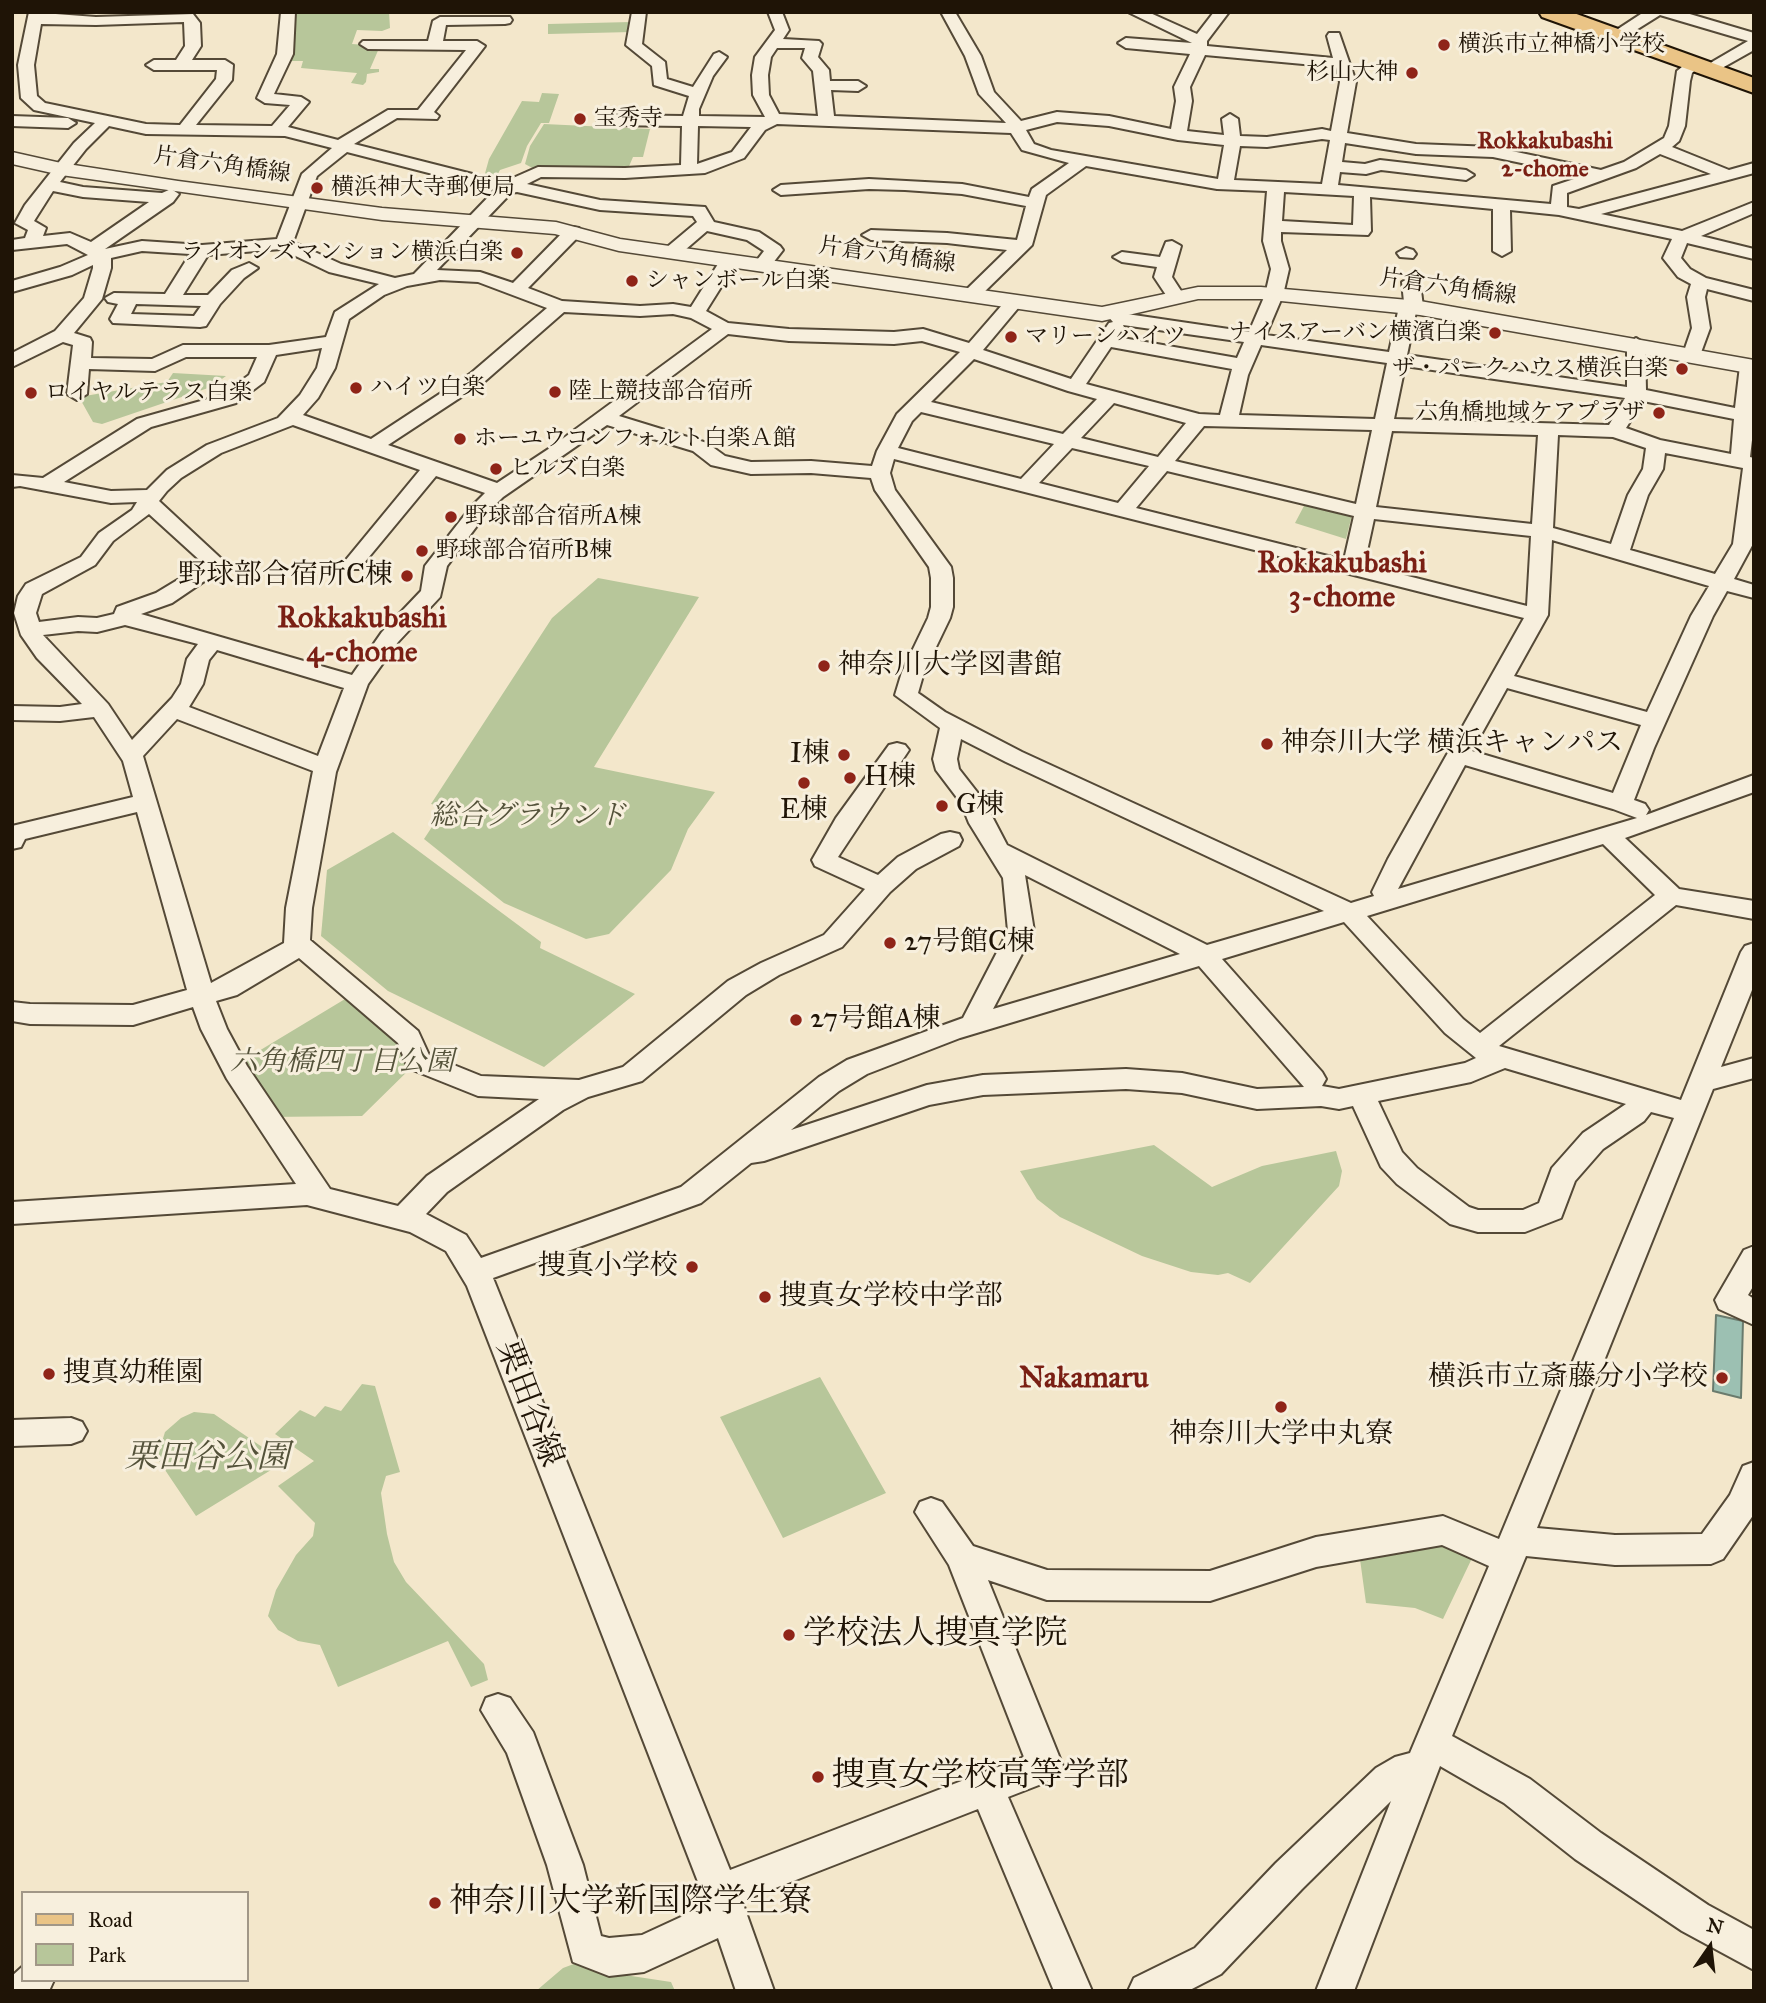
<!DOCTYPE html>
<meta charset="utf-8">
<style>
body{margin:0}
#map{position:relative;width:1766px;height:2003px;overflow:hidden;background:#f3e7cb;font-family:"IM FELL Great Primer",serif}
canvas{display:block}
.frame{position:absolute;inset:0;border:14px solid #1f1406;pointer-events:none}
.legend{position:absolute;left:21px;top:1891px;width:228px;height:91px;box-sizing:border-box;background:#f7efdd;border:2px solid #a19787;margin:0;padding:9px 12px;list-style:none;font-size:21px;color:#1f1406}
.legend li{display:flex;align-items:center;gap:14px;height:35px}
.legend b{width:35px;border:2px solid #a19787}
.north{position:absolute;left:1675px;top:1912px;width:70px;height:70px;-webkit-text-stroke:5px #f7efdd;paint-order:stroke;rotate:14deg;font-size:19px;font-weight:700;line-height:28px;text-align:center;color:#1f1406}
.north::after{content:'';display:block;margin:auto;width:24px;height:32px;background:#1f1406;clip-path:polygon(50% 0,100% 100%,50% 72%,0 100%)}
</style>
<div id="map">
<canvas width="1766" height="2003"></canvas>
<div class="frame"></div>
<ul class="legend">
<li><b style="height:9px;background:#eac486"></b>Road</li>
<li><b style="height:19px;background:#b7c69a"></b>Park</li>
</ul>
<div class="north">N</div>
</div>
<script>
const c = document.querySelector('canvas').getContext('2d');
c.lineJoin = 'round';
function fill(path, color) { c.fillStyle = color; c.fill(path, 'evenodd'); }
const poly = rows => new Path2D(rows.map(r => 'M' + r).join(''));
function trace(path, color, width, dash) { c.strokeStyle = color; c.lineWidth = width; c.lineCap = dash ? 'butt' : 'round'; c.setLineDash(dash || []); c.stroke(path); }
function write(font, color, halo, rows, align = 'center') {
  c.font = font + ' "IM FELL Great Primer","Noto Serif JP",serif'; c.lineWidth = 6; c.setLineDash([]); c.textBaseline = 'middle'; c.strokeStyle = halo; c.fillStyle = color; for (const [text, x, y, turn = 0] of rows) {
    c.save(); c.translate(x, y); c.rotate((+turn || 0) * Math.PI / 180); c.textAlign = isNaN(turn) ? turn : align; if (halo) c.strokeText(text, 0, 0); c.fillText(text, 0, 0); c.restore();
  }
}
const green = poly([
 [290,12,389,12,390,28,382,31,357,30,352,44,380,46,370,69,379,69,379,72,367,74,366,82,363,85,351,83,357,73,301,68,303,61,285,61],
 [631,22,632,32,548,34,548,24],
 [542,93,559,94,549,123,541,123,527,146,521,163,500,170,495,179,484,177,489,159,522,101,539,102],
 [544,124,650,129,643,157,633,157,627,171,536,170,525,164,530,146],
 [173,373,226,376,211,387,102,424,93,422,79,397,167,382],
 [1305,504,1352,515,1346,539,1295,523],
 [598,578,699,597,594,767,715,792,688,829,671,870,609,934,586,939,504,903,424,839,445,807,431,804,552,618],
 [393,832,541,942,540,948,635,994,544,1067,388,991,321,936,327,870],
 [355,993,418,1061,362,1116,268,1117,234,1066],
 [1154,1145,1212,1187,1262,1166,1336,1151,1342,1171,1339,1186,1250,1283,1228,1273,1218,1275,1191,1272,1142,1256,1060,1217,1037,1199,1020,1171],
 [820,1377,886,1493,783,1538,720,1417],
 [362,1384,375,1386,400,1472,386,1476,381,1493,387,1534,394,1562,406,1582,484,1664,488,1680,471,1687,448,1641,338,1687,320,1645,298,1641,278,1630,268,1616,276,1590,296,1555,313,1536,315,1523,278,1486,314,1461,275,1434,300,1410,315,1417,325,1406,341,1411],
 [194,1412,214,1414,284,1462,196,1516,157,1458,165,1432,181,1418],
 [1440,1538,1474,1554,1443,1619,1415,1608,1366,1603,1359,1552],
 [582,1961,592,1970,671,1982,675,1991,536,1991,563,1968]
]);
const water = poly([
 [1716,1315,1743,1321,1741,1398,1713,1391,1716,1315]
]);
const minor = poly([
 [29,12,96,17,193,14,200,23,201,46,192,60,225,60,233,65,232,80,196,125,272,126,290,105,265,103,257,98,277,54,281,12,295,12,293,54,274,94,301,97,309,102,288,127,338,140,388,110,418,110,466,50,368,49,360,44,363,41,428,41,433,21,440,17,510,17,512,20,510,23,505,24,446,25,443,41,477,41,485,46,434,112,439,116,437,119,397,118,354,144,504,182,538,167,625,168,681,165,682,126,605,125,597,120,605,115,683,116,689,96,654,85,652,66,626,45,632,12,646,12,642,44,665,62,667,79,693,87,714,54,719,52,727,57,713,76,699,109,699,116,765,117,753,95,752,75,755,57,775,30,768,12,782,12,789,30,783,39,819,41,822,44,818,57,829,70,830,81,858,81,866,86,858,91,831,90,834,116,1006,123,979,94,965,56,941,12,955,12,981,56,994,92,1021,121,1057,112,1109,116,1171,129,1176,101,1174,87,1190,54,1126,48,1118,43,1126,38,1192,43,1128,12,1148,12,1197,34,1214,12,1229,12,1207,41,1207,46,1333,58,1327,36,1329,33,1339,33,1356,82,1347,133,1416,144,1493,147,1601,170,1624,162,1664,138,1669,126,1677,71,1688,62,1698,62,1701,65,1692,73,1690,81,1685,126,1679,141,1672,147,1729,170,1754,163,1754,173,1601,214,1682,231,1754,202,1754,213,1701,236,1754,249,1754,259,1687,243,1681,258,1690,269,1706,278,1754,290,1754,301,1707,289,1705,297,1710,328,1699,358,1692,360,1683,354,1692,328,1687,297,1691,284,1678,277,1663,258,1672,239,1559,215,1510,210,1511,251,1502,256,1493,251,1493,209,1370,197,1371,231,1368,235,1281,232,1281,241,1289,269,1283,295,1266,335,1389,352,1399,307,1404,302,1402,282,1411,277,1420,282,1423,307,1416,312,1407,355,1627,387,1627,344,1636,338,1645,344,1646,390,1735,408,1740,366,1742,362,1754,362,1754,423,1750,457,1754,458,1754,542,1734,579,1754,585,1754,598,1727,591,1713,616,1654,748,1634,800,1645,804,1649,810,1646,815,1754,775,1754,792,1625,838,1679,889,1754,901,1754,919,1676,905,1499,1046,1681,1100,1741,952,1745,946,1754,943,1754,985,1721,1067,1754,1058,1754,1078,1713,1089,1537,1528,1615,1535,1702,1534,1730,1495,1743,1466,1754,1462,1754,1514,1723,1559,1711,1564,1615,1565,1526,1556,1452,1736,1530,1779,1601,1833,1708,1905,1754,1930,1754,1970,1682,1931,1575,1859,1504,1803,1440,1766,1354,1991,1316,1991,1391,1801,1302,1889,1221,1974,1188,1991,1128,1991,1134,1978,1195,1948,1276,1863,1376,1768,1395,1757,1410,1753,1489,1566,1442,1545,1316,1567,1210,1601,1047,1600,988,1580,1063,1766,1057,1778,1008,1797,1092,1991,1054,1991,978,1809,742,1901,774,1991,736,1991,718,1938,644,1972,609,1976,573,1962,547,1865,507,1753,481,1710,486,1698,498,1694,510,1698,533,1732,583,1865,601,1936,609,1938,642,1935,707,1905,467,1286,446,1251,410,1232,307,1205,12,1224,12,1202,296,1184,227,1079,201,1029,193,1007,133,1025,30,1024,12,1021,12,1002,30,1004,133,1005,187,990,137,812,25,839,21,847,12,849,12,826,133,797,123,761,94,717,60,721,12,720,12,706,60,707,82,704,37,658,21,635,14,613,18,596,26,584,81,557,99,533,132,510,137,502,111,503,20,486,12,487,12,475,43,478,137,419,222,395,249,375,257,357,186,357,155,371,89,369,87,394,77,400,67,394,73,345,63,342,12,367,12,353,55,331,84,298,93,268,93,265,72,275,12,292,12,281,60,267,88,255,67,244,12,250,12,240,25,238,28,230,15,223,25,205,74,143,95,123,34,110,21,98,18,65,29,12],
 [184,22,185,46,176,60,154,60,146,65,154,70,217,70,216,79,180,125,146,124,45,103,37,96,34,65,41,24,96,25,184,22],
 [777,48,805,48,802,58,813,71,818,116,779,114,769,95,768,75,771,57,777,48],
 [1205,55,1336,67,1340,82,1331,131,1322,129,1267,137,1240,136,1238,119,1230,114,1222,119,1224,135,1187,131,1192,101,1190,87,1205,55],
 [1057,122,1109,126,1178,140,1224,145,1218,179,1051,150,1034,144,1026,130,1057,122],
 [777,124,1011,133,1022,150,1069,163,1032,189,1029,197,962,184,869,179,781,185,773,190,781,195,869,189,905,190,962,194,1026,206,1017,240,947,233,871,230,862,235,871,240,947,243,1007,250,965,291,962,295,965,299,977,299,1032,245,1046,195,1086,166,1217,189,1267,191,1263,241,1271,269,1265,295,1249,332,1127,314,1114,308,1108,309,1105,313,1113,322,1109,323,1071,379,983,350,1024,301,1015,296,1009,297,969,343,923,329,894,332,789,329,728,323,706,311,738,260,729,255,723,256,691,307,673,304,640,306,562,301,528,288,579,236,582,232,579,228,573,227,567,228,513,283,480,272,437,270,511,193,517,192,600,210,693,216,697,222,666,248,663,252,666,256,678,256,707,231,747,240,764,251,754,264,757,268,769,268,783,250,780,246,759,232,714,222,705,207,600,200,527,184,541,177,625,178,705,173,744,158,765,130,777,124],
 [109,126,146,134,285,136,332,148,302,174,277,239,202,245,142,241,105,249,173,202,179,194,171,189,162,193,83,187,60,182,86,149,109,126],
 [698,126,751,127,732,152,697,164,698,126],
 [1322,139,1330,140,1322,184,1234,180,1240,146,1267,147,1322,139],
 [1345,143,1416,154,1493,157,1583,176,1553,186,1551,204,1338,185,1340,172,1366,174,1381,170,1466,180,1474,175,1466,170,1380,160,1365,164,1342,162,1345,143],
 [347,152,495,190,414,274,395,278,341,264,293,242,317,176,347,152],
 [1660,154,1711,174,1579,209,1567,207,1567,193,1636,168,1660,154],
 [53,191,83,197,149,202,91,242,70,233,43,236,46,228,34,221,53,191],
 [1284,192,1354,196,1353,225,1282,221,1284,192],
 [281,249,329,272,379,284,335,312,326,337,269,345,183,345,152,359,91,358,92,342,90,338,74,333,102,299,111,268,111,258,142,251,190,254,165,294,114,293,105,298,108,302,118,304,110,319,113,323,200,327,206,326,220,304,244,278,258,268,249,263,232,270,208,295,183,295,208,255,281,249],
 [440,280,478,282,547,308,470,374,371,439,303,415,318,398,335,368,349,319,384,295,407,286,440,280],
 [136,304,201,306,194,316,131,314,136,304],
 [564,312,640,316,673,314,691,318,712,329,550,448,497,483,388,445,484,382,564,312],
 [1123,325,1244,342,1237,358,1117,337,1124,327,1123,325],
 [728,334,789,341,894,344,922,341,960,352,897,414,877,451,872,466,811,461,751,462,725,456,707,443,619,416,728,334],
 [1261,345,1387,363,1375,419,1239,415,1248,375,1261,345],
 [1111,347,1232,369,1220,415,1199,414,1086,384,1111,347],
 [322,348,317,368,300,395,278,418,207,445,167,470,147,490,111,491,64,482,151,427,236,403,264,382,276,355,322,348],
 [974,359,1068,391,1097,399,1063,434,931,402,974,359],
 [1405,366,1625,398,1609,425,1394,419,1405,366],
 [1643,401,1734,419,1731,454,1660,440,1626,428,1643,401],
 [1114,403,1186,423,1158,457,1081,438,1114,403],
 [921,412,1054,444,1021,479,898,448,912,421,921,412],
 [293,425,420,470,345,561,341,565,345,569,359,569,436,476,485,493,471,507,425,566,421,591,382,632,352,675,141,614,172,603,228,565,159,501,167,491,181,478,221,453,293,425],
 [607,425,693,451,711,465,751,474,811,473,871,478,875,490,929,567,931,578,931,607,928,618,902,672,895,695,940,728,933,759,936,770,961,803,969,823,1003,878,1008,931,963,1018,847,1060,819,1077,681,1187,481,1258,466,1235,426,1214,447,1192,563,1110,588,1097,642,1081,746,995,779,975,842,947,890,892,916,869,959,846,962,840,959,834,950,832,941,834,898,857,878,875,838,857,909,750,905,745,897,743,889,745,836,818,812,860,815,866,865,889,824,935,761,963,728,981,623,1067,579,1080,481,1076,429,1055,418,1031,310,940,312,908,336,772,368,684,398,642,440,597,447,566,485,515,503,497,607,425],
 [1204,426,1372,430,1356,504,1175,461,1204,426],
 [1392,431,1538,435,1532,524,1376,507,1392,431],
 [1558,435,1613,437,1646,448,1643,469,1628,495,1611,544,1553,528,1558,435],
 [1072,448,1149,466,1118,503,1039,483,1072,448],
 [1665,453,1743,468,1733,544,1715,574,1630,550,1648,495,1663,469,1665,453],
 [894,459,1524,618,1388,859,1372,892,1374,896,1351,903,1022,752,945,712,918,693,924,672,950,618,953,607,953,578,951,567,895,490,890,473,894,459],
 [1167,471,1354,516,1344,560,1136,508,1167,471],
 [149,514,204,564,156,593,117,607,114,614,97,618,78,617,39,622,36,613,42,594,95,565,113,541,149,514],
 [1374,519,1531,536,1527,606,1364,565,1374,519],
 [1552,540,1709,586,1691,616,1647,712,1514,676,1548,615,1552,540],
 [125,625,198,644,187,659,181,684,172,698,132,740,108,704,43,635,78,631,97,632,125,625],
 [217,650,344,688,318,756,189,707,203,684,209,660,217,650],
 [1507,688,1641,725,1613,793,1472,751,1507,688],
 [177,719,313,771,286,908,284,943,211,983,143,756,177,719],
 [961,739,1006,762,1324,911,1207,945,1007,845,984,801,959,769,957,759,961,739],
 [1465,765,1613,809,1637,818,1398,889,1465,765],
 [1603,844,1655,895,1480,1033,1463,1019,1367,916,1603,844],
 [1025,875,1180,954,993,1009,1034,931,1025,875],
 [1344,922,1445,1033,1476,1058,1465,1063,1339,1089,1322,1086,1326,1079,1322,1072,1222,959,1344,922],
 [299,958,398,1043,408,1068,478,1096,539,1099,427,1176,398,1206,330,1189,247,1066,227,1029,216,1001,237,995,299,958],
 [1199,966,1304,1087,1257,1089,1182,1073,1126,1069,983,1075,927,1085,791,1130,839,1091,867,1074,960,1038,1199,966],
 [1505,1068,1626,1104,1583,1133,1552,1168,1539,1203,1523,1210,1478,1210,1469,1207,1417,1168,1402,1152,1378,1101,1471,1082,1505,1068],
 [1126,1089,1182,1093,1257,1109,1321,1106,1339,1109,1353,1106,1381,1167,1397,1184,1450,1224,1478,1232,1525,1232,1561,1218,1575,1181,1603,1149,1644,1121,1651,1112,1674,1118,1499,1539,1443,1516,1316,1537,1210,1571,1047,1570,973,1546,942,1502,931,1498,920,1502,915,1512,949,1565,1024,1757,730,1870,493,1278,701,1203,751,1163,764,1161,929,1105,983,1095,1126,1089],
 [1644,12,1683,12,1754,33,1754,50,1722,68,1712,68,1709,65,1712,62,1748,41,1660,15,1628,35,1618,35,1616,32,1618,29,1644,12],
 [12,116,68,118,76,123,68,128,12,126,12,116],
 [1172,241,1181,246,1172,277,1185,297,1176,302,1170,301,1154,277,1157,267,1122,262,1113,257,1122,252,1160,257,1166,242,1172,241],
 [1406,248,1413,250,1416,254,1413,258,1400,257,1397,253,1406,248],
 [1754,1246,1754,1285,1748,1295,1754,1299,1754,1325,1719,1309,1715,1300,1744,1250,1754,1246],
 [71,1418,82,1422,87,1431,82,1440,71,1444,12,1446,12,1420,71,1418],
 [23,1966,23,1980,54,1980,49,1991,12,1991,12,1976,23,1966]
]);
const tertiary = poly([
 [12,152,61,163,178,181,382,208,556,222,620,239,1102,307,1198,287,1261,287,1420,301,1754,360,1754,374,1420,315,1261,299,1198,299,1102,321,619,251,555,234,382,220,61,175,12,164,12,152]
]);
const primary = poly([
 [1539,12,1571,12,1754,78,1754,93,1542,17,1539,12]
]);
const markers = [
 [1444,45,7,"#8f2418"],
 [1412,73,7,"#8f2418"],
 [580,119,7,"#8f2418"],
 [317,188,7,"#8f2418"],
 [517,253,7,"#8f2418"],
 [632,281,7,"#8f2418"],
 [1495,333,7,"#8f2418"],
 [1011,337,7,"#8f2418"],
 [1682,369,7,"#8f2418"],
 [356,388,7,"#8f2418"],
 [555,392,7,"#8f2418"],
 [31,393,7,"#8f2418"],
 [1659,413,7,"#8f2418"],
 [460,439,7,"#8f2418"],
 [496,469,7,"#8f2418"],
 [451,517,7,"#8f2418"],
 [422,551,7,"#8f2418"],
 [407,576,7,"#8f2418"],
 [824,666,7,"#8f2418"],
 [1267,744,7,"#8f2418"],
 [844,755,7,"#8f2418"],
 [850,778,7,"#8f2418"],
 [804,783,7,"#8f2418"],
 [942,806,7,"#8f2418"],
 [890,943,7,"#8f2418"],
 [796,1020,7,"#8f2418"],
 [692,1267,7,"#8f2418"],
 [765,1297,7,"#8f2418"],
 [49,1374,7,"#8f2418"],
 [1722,1378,7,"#8f2418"],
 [1281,1407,7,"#8f2418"],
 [789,1635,7,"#8f2418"],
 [818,1777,7,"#8f2418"],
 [435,1903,7,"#8f2418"]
];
const farPoinames = [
 ["横浜市立神橋小学校",1458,45],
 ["杉山大神",1398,73,"right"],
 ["宝秀寺",594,119],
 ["横浜神大寺郵便局",331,188],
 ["ライオンズマンション横浜白楽",503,253,"right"],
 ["シャンボール白楽",646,281],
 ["ナイスアーバン横濱白楽",1481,333,"right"],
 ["マリーンハイツ",1025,337],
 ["ザ・パークハウス横浜白楽",1668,369,"right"],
 ["ハイツ白楽",370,388],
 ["陸上競技部合宿所",569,392],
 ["ロイヤルテラス白楽",45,393],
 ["六角橋地域ケアプラザ",1645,413,"right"],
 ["ホーユウコンフォルト白楽Ａ館",474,439],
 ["ヒルズ白楽",510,469],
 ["野球部合宿所A棟",465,517],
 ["野球部合宿所B棟",436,551]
];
const farStreetnames = [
 ["片倉六角橋線",222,166,8],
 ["片倉六角橋線",887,256,8],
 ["片倉六角橋線",1448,288,8]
];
const farNeighbourhoodnames = [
 ["Rokkakubashi",1545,142],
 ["2-chome",1545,170]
];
const poiNames = [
 ["野球部合宿所C棟",393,576,"right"],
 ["神奈川大学図書館",838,666],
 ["神奈川大学 横浜キャンパス",1281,744],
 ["I棟",830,755,"right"],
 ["H棟",864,778],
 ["G棟",956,806],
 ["E棟",804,811,"center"],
 ["27号館C棟",904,943],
 ["27号館A棟",810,1020],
 ["捜真小学校",678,1267,"right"],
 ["捜真女学校中学部",779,1297],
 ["捜真幼稚園",63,1374],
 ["横浜市立斎藤分小学校",1708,1378,"right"],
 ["神奈川大学中丸寮",1281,1435,"center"]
];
const parkNames = [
 ["総合グラウンド",528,817],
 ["六角橋四丁目公園",342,1063]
];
const neighbourhoodNames = [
 ["Rokkakubashi",1342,565],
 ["3-chome",1342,599],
 ["Rokkakubashi",362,620],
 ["4-chome",362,654],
 ["Nakamaru",1084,1380]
];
const nearStreetnames = [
 ["栗田谷線",528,1404,69]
];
const nearParknames = [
 ["栗田谷公園",207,1459]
];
const nearPoinames = [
 ["学校法人捜真学院",803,1635],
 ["捜真女学校高等学部",832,1777],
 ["神奈川大学新国際学生寮",449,1903]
];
fill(green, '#b7c69a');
fill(water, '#9cc0b2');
trace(water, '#6a7b6d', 2);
trace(minor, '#544937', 4);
trace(tertiary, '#544937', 3);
trace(primary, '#1f1406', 4);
fill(minor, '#f7efdd');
fill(tertiary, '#f7efdd');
fill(primary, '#eac486');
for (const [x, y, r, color] of markers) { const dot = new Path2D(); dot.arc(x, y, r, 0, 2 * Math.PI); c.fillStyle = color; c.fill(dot); trace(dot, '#f7efdd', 2.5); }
write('23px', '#1f1406', '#f7efdd', farPoinames, 'left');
write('23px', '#1f1406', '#f7efdd', farStreetnames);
write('bold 24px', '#7a1f14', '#f7efdd', farNeighbourhoodnames);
write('28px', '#1f1406', '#f7efdd', poiNames, 'left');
write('italic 28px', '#54523a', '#f7efdd', parkNames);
write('bold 30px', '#7a1f14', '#f7efdd', neighbourhoodNames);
write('33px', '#1f1406', '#f7efdd', nearStreetnames);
write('italic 33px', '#54523a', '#f7efdd', nearParknames);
write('33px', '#1f1406', '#f7efdd', nearPoinames, 'left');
</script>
